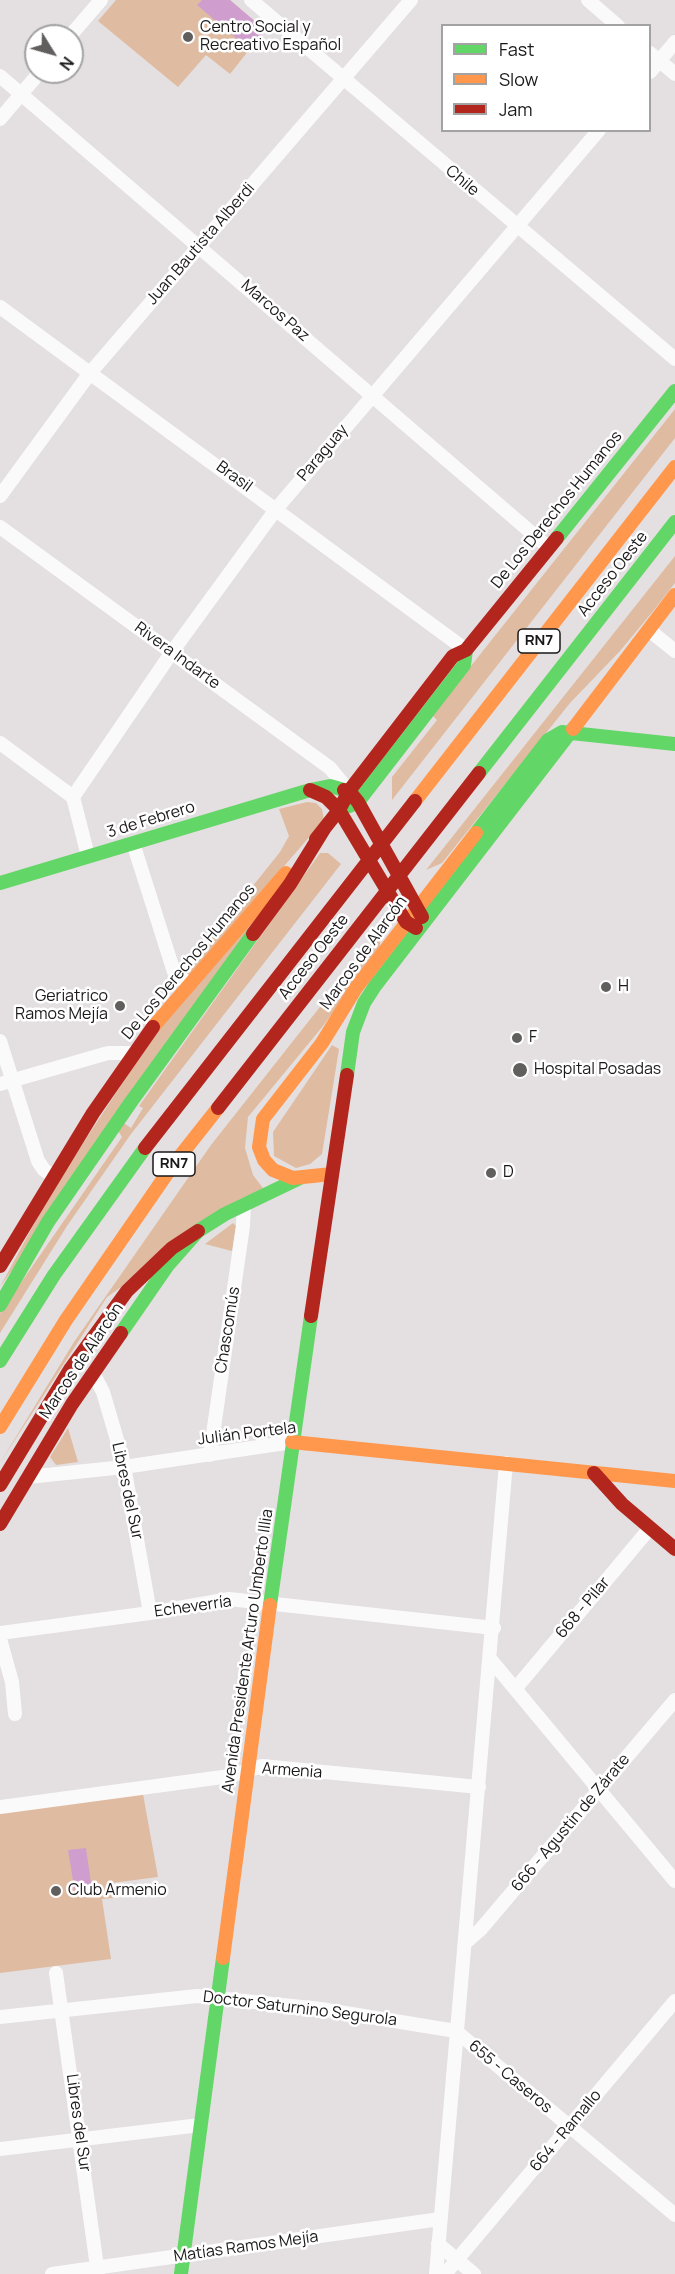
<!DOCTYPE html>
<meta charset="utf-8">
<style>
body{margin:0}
#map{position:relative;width:675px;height:2274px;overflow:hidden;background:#e4dfe0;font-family:Manrope,sans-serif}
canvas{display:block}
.legend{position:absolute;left:441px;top:24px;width:210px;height:108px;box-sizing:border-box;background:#fff;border:2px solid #a3a3a3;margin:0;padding:8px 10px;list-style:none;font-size:18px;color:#1a1818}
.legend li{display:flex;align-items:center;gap:12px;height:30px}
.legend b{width:30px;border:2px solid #a3a3a3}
.north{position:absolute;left:24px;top:24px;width:60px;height:60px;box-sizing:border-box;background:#fff;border:2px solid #a3a3a3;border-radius:50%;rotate:127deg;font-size:16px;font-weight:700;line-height:24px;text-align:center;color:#1a1818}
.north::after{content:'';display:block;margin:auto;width:21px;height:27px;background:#615e5e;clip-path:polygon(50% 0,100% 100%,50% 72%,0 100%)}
</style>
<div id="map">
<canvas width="675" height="2274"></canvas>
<ul class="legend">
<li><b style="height:8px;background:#63d668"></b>Fast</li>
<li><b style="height:8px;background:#ff974d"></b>Slow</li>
<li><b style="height:8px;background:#b3261e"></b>Jam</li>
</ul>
<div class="north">N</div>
</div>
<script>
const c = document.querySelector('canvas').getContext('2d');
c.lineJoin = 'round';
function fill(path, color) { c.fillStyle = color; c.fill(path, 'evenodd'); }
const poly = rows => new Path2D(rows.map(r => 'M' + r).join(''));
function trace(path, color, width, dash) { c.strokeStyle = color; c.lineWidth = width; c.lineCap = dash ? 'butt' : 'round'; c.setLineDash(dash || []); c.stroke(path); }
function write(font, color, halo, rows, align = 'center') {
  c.font = font + ' Manrope,sans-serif'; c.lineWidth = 5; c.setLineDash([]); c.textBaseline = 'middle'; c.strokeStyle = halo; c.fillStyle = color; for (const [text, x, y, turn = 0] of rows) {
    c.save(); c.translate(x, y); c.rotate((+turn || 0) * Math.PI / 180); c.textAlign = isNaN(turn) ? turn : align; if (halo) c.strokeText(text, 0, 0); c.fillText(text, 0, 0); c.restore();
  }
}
const green = poly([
 [116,0,230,0,265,30,230,74,206,55,178,87,98,21],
 [675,409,675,438,392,800,392,777,437,720,432,715],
 [675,556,675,583,654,610,620,651,570,703,442,863,426,870],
 [307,802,316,803,322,809,324,820,189,976,184,972,280,852,289,836,279,809],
 [320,853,328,853,341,864,131,1134,67,1226,0,1333,0,1313,122,1137,117,1129,122,1122,131,1128,143,1108,139,1106],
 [289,879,0,1287,53,1189,158,1029],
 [383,927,379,949,323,1026,248,1117,245,1148,253,1175,263,1188,107,1297,0,1463,74,1342,211,1145],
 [332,1045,339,1049,322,1154,310,1164,296,1168,274,1156,273,1132],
 [233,1223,236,1226,232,1251,205,1244],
 [68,1428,78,1462,56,1465,50,1457],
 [143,1794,158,1877,112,1883,113,1898,102,1899,111,1959,0,1973,0,1812]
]);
const water = poly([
 [202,0,230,0,265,30,249,49,197,5],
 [86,1848,92,1890,75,1893,68,1850]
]);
const street = poly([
 [251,0,675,359],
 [588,0,618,26],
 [70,36,101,0],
 [650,53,675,74],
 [650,72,675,42],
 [0,76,548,547],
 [0,119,40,72],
 [0,307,466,650],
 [0,496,90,373,411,0],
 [0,527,330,768,349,791],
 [649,630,675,651],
 [0,743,73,797,88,856],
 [73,797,172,652,277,508,599,130],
 [133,843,174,972,189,984],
 [0,1041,38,1161,44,1170,53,1176],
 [0,1084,108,1053,134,1053],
 [93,1373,103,1392,123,1460,150,1613],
 [210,1455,243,1226,244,1205],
 [28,1477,124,1467,292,1442],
 [0,1633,150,1613,229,1599,494,1628],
 [0,1639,12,1682,15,1714],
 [491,1660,675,1881],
 [516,1688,650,1528],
 [0,1807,230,1776,262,1766,479,1787],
 [465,1943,481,1929,675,1700],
 [56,1973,98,2274],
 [0,2017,197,1996,321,2009,456,2031,675,2215],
 [0,2149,200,2125],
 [438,2244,474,2274],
 [52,2274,440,2219],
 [436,2274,506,1463],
 [445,2274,675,2001]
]);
const fast = poly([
 [557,538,675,391],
 [479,773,675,522],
 [349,806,358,802,464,665,466,650],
 [476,833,548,740,562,732,675,744],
 [0,883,310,790,330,786,344,790],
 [347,1075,353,1032,364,1003,375,986,573,729],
 [0,1305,48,1222,131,1102,253,934],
 [121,1333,168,1265,198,1231,225,1214,300,1178],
 [0,1361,54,1275,145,1148],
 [270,1605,311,1316],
 [181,2274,223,1958]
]);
const slow = poly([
 [573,729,675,595],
 [415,801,675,467],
 [153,1027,286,873],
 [332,1174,293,1178,273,1170,264,1160,259,1147,263,1119,322,1043,356,988,476,833],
 [0,1427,66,1320,173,1165,218,1108],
 [292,1442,675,1481],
 [223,1958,270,1605]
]);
const jam = poly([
 [310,790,326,797,339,810,406,922,416,928],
 [344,790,349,791,358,802,422,917],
 [316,839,339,810,349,791,453,656,466,650,557,538],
 [253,934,290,884,324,829],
 [218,1108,479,773],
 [145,1148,415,801],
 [0,1266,93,1113,153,1027],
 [311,1316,347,1075],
 [594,1473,622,1504,675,1549],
 [0,1485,71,1368,127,1291,172,1248,198,1231],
 [0,1524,72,1404,121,1333]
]);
const markers = [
 [188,37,6,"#615e5e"],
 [606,987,6,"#615e5e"],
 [120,1006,6,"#615e5e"],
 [517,1038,6,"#615e5e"],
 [520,1070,8,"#615e5e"],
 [491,1173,6,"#615e5e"],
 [56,1891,6,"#615e5e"]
];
const shields = [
 [539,641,42],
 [174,1164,42]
];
const shieldNames = [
 ["RN7",539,641],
 ["RN7",174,1164]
];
const poiNames = [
 ["Centro Social y",200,28],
 ["Recreativo Español",200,46],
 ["H",618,987],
 ["Geriatrico",108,997,"right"],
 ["Ramos Mejía",108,1015,"right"],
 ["F",529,1038],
 ["Hospital Posadas",534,1070],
 ["D",503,1173],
 ["Club Armenio",68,1891]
];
const streetNames = [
 ["Chile",462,181,40],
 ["Juan Bautista Alberdi",201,244,-49],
 ["Marcos Paz",275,311,41],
 ["Paraguay",323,453,-50],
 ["Brasil",234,477,36],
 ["De Los Derechos Humanos",557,510,-51],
 ["Acceso Oeste",613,574,-52],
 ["Rivera Indarte",177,656,36],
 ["3 de Febrero",151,820,-17],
 ["Marcos de Alarcón",364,953,-54],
 ["Acceso Oeste",314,957,-52],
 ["De Los Derechos Humanos",189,962,-50],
 ["Chascomús",228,1330,-81],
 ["Marcos de Alarcón",82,1361,-56],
 ["Julián Portela",247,1434,-7],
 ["Libres del Sur",127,1491,78],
 ["Echeverría",193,1607,-8],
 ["668 - Pilar",583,1608,-50],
 ["Avenida Presidente Arturo Umberto Illia",248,1651,-82],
 ["Armenia",292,1771,4],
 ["666 - Agustín de Zárate",571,1823,-50],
 ["Doctor Saturnino Segurola",300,2009,7],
 ["655 - Caseros",510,2077,40],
 ["Libres del Sur",78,2123,82],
 ["664 - Ramallo",566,2131,-50],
 ["Matías Ramos Mejía",246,2247,-8]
];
fill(green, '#dfbca1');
fill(water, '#cf9ece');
trace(street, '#fbfafa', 14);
trace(fast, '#63d668', 14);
trace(slow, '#ff974d', 14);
trace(jam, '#b3261e', 14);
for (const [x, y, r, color] of markers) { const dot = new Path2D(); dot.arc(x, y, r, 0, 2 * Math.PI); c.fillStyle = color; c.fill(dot); trace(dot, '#fff', 2); }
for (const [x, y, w] of shields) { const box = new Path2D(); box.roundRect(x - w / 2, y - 12, w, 24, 4.5); c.fillStyle = '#fff'; c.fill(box); trace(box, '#1a1818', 1.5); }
write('bold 15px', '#1a1818', null, shieldNames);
write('16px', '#1a1818', '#fff', poiNames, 'left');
write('16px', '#1a1818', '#fff', streetNames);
</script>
